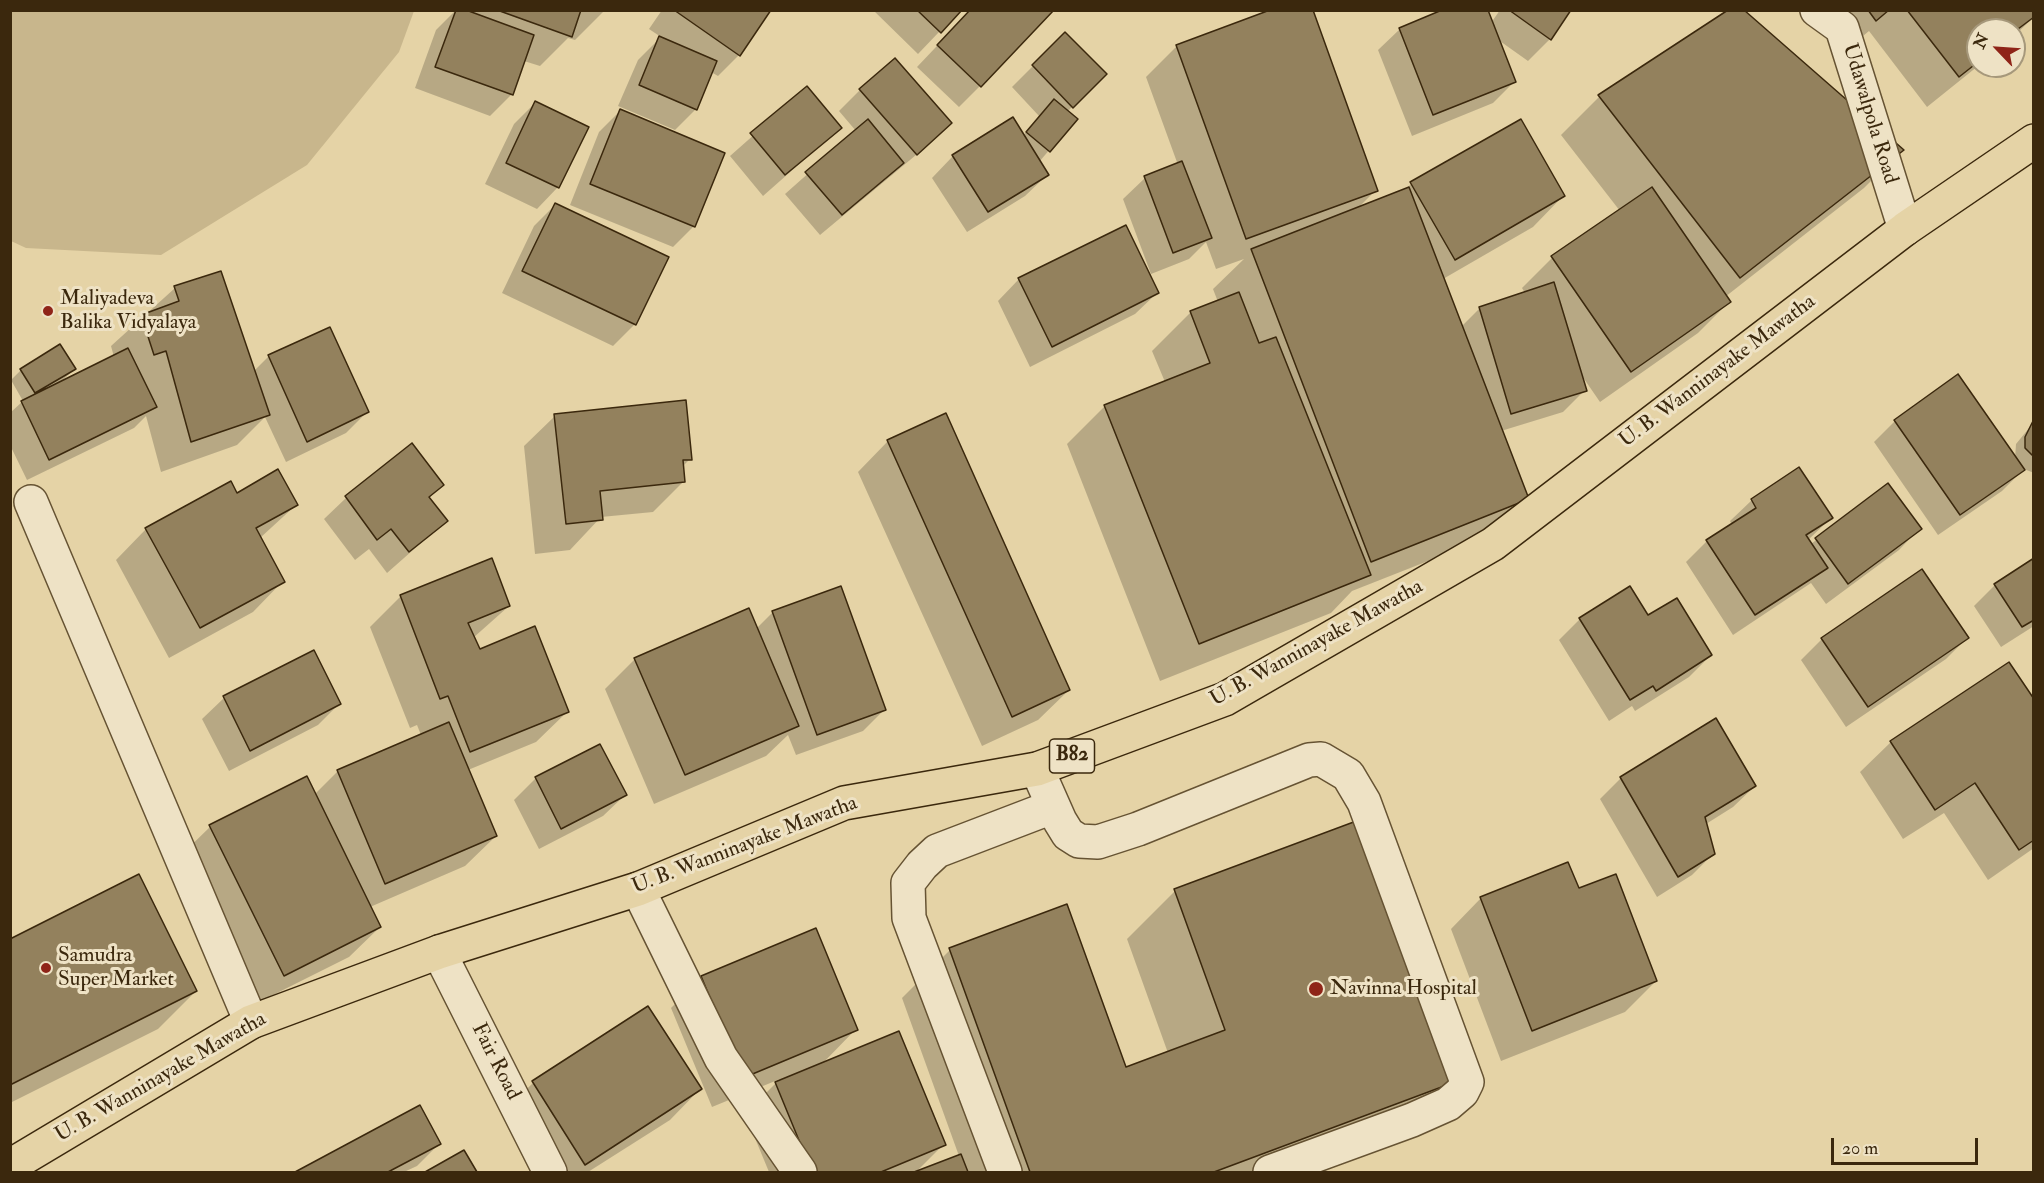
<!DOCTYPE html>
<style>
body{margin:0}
#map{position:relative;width:2044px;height:1183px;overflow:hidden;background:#e5d3a6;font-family:"IM FELL Double Pica",serif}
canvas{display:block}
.frame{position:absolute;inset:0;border:12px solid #3b280d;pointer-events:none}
.north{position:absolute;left:1966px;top:18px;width:60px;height:60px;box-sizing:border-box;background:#eee2c5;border:2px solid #a6987b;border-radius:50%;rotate:295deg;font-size:16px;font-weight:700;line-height:24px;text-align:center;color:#3b280d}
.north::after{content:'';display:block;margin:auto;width:21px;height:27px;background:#8f2418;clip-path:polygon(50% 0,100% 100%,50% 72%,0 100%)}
.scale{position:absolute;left:1831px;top:1138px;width:147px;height:27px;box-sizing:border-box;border:3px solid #3b280d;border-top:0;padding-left:8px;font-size:18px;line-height:21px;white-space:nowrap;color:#3b280d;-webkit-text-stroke:4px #eee2c5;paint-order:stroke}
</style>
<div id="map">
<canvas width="2044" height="1183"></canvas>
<div class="frame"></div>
<div class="north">N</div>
<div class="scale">20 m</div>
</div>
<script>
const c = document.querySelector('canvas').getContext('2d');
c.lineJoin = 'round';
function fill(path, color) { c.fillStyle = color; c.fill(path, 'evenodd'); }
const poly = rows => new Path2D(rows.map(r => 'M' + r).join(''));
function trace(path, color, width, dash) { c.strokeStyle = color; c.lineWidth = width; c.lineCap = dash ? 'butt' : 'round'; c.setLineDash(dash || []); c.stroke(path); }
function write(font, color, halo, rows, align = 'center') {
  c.font = font + ' "IM FELL Double Pica",serif'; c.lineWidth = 6; c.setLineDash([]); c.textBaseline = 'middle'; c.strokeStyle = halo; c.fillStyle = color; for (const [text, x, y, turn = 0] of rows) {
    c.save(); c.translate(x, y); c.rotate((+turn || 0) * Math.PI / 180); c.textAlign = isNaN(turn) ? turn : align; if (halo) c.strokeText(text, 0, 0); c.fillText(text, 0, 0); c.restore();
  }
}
const green = poly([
 [10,11,11,10,414,11,399,52,307,165,161,255,26,248,11,241]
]);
const shadow = poly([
 [456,10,605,10,575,40,568,38,540,66,524,61,512,94,490,116,415,88,436,30],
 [662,10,769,10,739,55,718,76,711,72,696,109,675,130,618,106,638,60,661,37,649,29],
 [873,10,960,10,918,54],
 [971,10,980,86,959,107,917,67],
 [1274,10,1376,190,1357,209,1404,191,1411,184,1563,196,1533,227,1443,279,1461,327,1480,308,1525,293,1522,288,1552,258,1620,211,1561,135,1599,97,1731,10,1902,150,1864,188,1725,297,1729,302,1698,333,1600,402,1580,373,1585,390,1563,412,1501,431,1527,499,1489,537,1352,591,1331,613,1160,681,1067,444,1105,406,1165,382,1152,351,1190,313,1218,302,1213,289,1244,259,1216,269,1206,242,1189,259,1151,274,1123,199,1145,178,1178,165,1146,77,1176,47],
 [1500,10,1570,10,1550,39,1528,61,1497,39,1514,82,1493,103,1412,136,1378,50,1400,29,1491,23],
 [1829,10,2034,10,2034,17,2014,36,2014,30,1978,30,1978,66,1927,107,1869,31,1845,51],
 [1065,34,1105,74,1067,112,1076,119,1039,162,1047,175,1025,196,967,232,932,178,953,156,1023,136,1039,116,1012,87],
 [807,88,840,128,763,196,730,156],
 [860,90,928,145,820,235,785,194,856,131,839,111],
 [535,103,587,128,558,187,537,209,485,184,514,124],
 [620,111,694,226,673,247,570,205,599,132],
 [555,205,667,258,635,324,613,346,502,293,534,226],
 [1019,279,1157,293,1135,314,1030,367,998,301],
 [175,288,253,372,269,356,367,412,346,433,286,462,265,417,237,445,161,472,146,416,134,428,27,480,10,445,10,413,23,401,11,380,21,370,74,369,60,383,114,357,111,346],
 [555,416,690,459,682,467,684,481,653,512,601,517,570,550,535,554,524,446],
 [1895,421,2015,459,2016,444,2034,422,2034,473,2024,469,2002,491,1938,535,1874,442],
 [888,441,1069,690,1038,720,982,746,858,472],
 [412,445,442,485,428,499,446,521,387,573,369,549,355,560,324,519,346,498],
 [1888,485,1920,528,1899,550,1826,604,1811,583,1733,635,1686,562,1707,541,1732,525,1730,521,1752,500,1831,518,1808,540,1811,544],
 [236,495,296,505,260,538,283,581,253,612,169,658,116,560,146,529],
 [2034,560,2034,626,2001,647,1974,606,1995,585],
 [401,596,509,606,473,638,479,651,567,712,536,742,468,770,496,836,465,866,370,907,380,927,349,957,253,1005,179,857,210,827,314,795,338,771,421,735,417,725,410,728,370,627],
 [773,612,885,709,863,731,796,755,788,735,766,756,654,804,605,689,635,659,756,629],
 [1647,617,1711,655,1689,677,1635,711,1632,706,1609,721,1559,640,1580,619],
 [1967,638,1946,659,1846,727,1801,660,1822,639],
 [314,652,339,704,318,725,229,771,202,719,224,698],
 [2034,702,2034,848,1988,880,1944,813,1903,839,1860,772,1891,742],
 [600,746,625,795,603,816,539,849,514,800,535,779],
 [1621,778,1755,786,1733,807,1706,824,1713,854,1692,875,1657,897,1600,799],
 [1175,891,1453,1082,1292,1172,918,1172,959,1156,902,998,950,950,1125,1069,1168,1053,1127,939],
 [1481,898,1656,981,1625,1012,1501,1061,1451,929],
 [10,941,196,991,158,1029,10,1103],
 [702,977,856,1029,822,1064,944,1144,916,1172,769,1172,745,1114,780,1079,712,1107,671,1008],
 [647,1008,700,1089,670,1120,588,1172,541,1172,502,1113,533,1083],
 [420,1107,439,1144,417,1166,404,1172,298,1172],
 [463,1152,475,1172,428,1172]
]);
const building = poly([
 [456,10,466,10,534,35,513,95,435,67,456,10],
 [497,10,581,10,572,37,497,10],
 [674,10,771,10,740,56,674,10],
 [917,10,962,10,941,33,917,10],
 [970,10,1054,10,981,87,937,45,970,10],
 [1270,10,1313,10,1378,191,1246,239,1176,45,1270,10],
 [1442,10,1488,10,1516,82,1433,115,1399,28,1442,10],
 [1509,10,1571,10,1551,40,1509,10],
 [1728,10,1744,10,1904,150,1740,278,1598,95,1728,10],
 [1868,10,1889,10,1876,21,1868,10],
 [1907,10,2034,10,2034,17,2014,32,2014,30,1978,30,1978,62,1959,77,1907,10],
 [1065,32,1107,74,1073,108,1032,65,1065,32],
 [659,36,717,61,697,110,639,85,659,36],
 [895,58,952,123,917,155,859,89,895,58],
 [807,86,842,128,785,175,750,133,807,86],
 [1054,99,1078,119,1050,152,1026,132,1054,99],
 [535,101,589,127,559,188,506,163,535,101],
 [620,109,725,153,695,227,590,184,620,109],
 [1013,117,1049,175,988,212,952,155,1013,117],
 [868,119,904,163,842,215,805,172,868,119],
 [1521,119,1565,196,1455,260,1410,182,1521,119],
 [1182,161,1212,238,1173,253,1144,176,1182,161],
 [1409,187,1529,499,1371,562,1251,249,1409,187],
 [1652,187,1731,302,1631,372,1551,256,1652,187],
 [555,203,669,257,636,325,522,271,555,203],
 [1126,225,1159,293,1052,347,1018,278,1126,225],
 [221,271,270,415,191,442,166,351,154,355,141,315,179,301,174,286,221,271],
 [1554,282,1587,391,1511,414,1479,307,1554,282],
 [1239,292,1259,343,1276,337,1371,575,1199,644,1104,405,1210,363,1190,311,1239,292],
 [330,327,369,412,307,442,268,355,330,327],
 [60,344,76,369,35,393,20,369,60,344],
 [128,348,157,407,49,460,21,401,128,348],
 [1958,374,2025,470,1960,515,1894,420,1958,374],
 [686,400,692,460,683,460,685,482,600,491,603,520,566,524,554,414,686,400],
 [946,413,1070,690,1012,717,887,440,946,413],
 [2033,421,2034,420,2034,457,2025,448,2025,437,2033,421],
 [412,443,444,485,429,497,448,521,409,552,391,529,377,540,345,496,412,443],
 [1799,467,1833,518,1806,535,1828,568,1755,615,1706,540,1756,508,1751,499,1799,467],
 [278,469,298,505,256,528,285,582,200,628,145,528,231,481,237,493,278,469],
 [1888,483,1922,529,1848,584,1815,538,1888,483],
 [492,558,510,606,468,623,480,649,535,626,569,712,470,752,448,696,440,699,400,595,492,558],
 [2034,558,2034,620,2022,627,1994,584,2034,558],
 [1922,569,1969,638,1868,707,1821,638,1922,569],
 [841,586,886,710,817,735,772,611,841,586],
 [1630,586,1648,615,1677,598,1712,655,1656,691,1653,686,1630,700,1579,618,1630,586],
 [749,608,799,726,685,775,634,658,749,608],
 [314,650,341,704,250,751,223,696,314,650],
 [2009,662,2034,699,2034,840,2019,850,1975,783,1935,810,1890,741,2009,662],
 [1716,718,1756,786,1705,817,1715,854,1678,877,1620,777,1716,718],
 [449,722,497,836,385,884,337,770,449,722],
 [600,744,627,795,561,829,535,777,600,744],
 [307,776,381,927,284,976,209,825,307,776],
 [1359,820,1455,1082,1214,1172,1030,1172,949,948,1067,904,1126,1067,1225,1030,1174,889,1359,820],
 [1568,862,1579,888,1616,874,1657,981,1532,1031,1480,897,1568,862],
 [139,874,197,991,10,1085,10,939,139,874],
 [816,928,858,1030,743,1078,701,976,816,928],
 [648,1006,702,1089,585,1165,532,1081,648,1006],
 [899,1031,946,1145,881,1172,812,1172,775,1082,899,1031],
 [420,1105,441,1144,388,1172,295,1172,420,1105],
 [464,1150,477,1172,425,1172,464,1150],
 [961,1154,968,1172,914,1172,961,1154]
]);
const minor = poly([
 [1817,10,1842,28,1905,229],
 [31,502,251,1022],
 [1037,769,1060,821,1068,834,1079,841,1098,842,1138,829,1309,760,1321,759,1348,775,1364,802,1467,1082,1462,1092,1448,1104,1412,1120,1270,1172],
 [638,889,721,1058,800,1172],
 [439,952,550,1172],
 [1005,1172,909,918,908,883,922,865,937,851,1052,807]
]);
const major = poly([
 [10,1166,251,1022,439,952,638,889,844,803,1037,769,1225,699,1493,544,1905,229,2034,141]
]);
const markers = [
 [48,311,6,"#8f2418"],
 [46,968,6,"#8f2418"],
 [1316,989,8,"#8f2418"]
];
const shields = [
 [1072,756,45]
];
const shieldNames = [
 ["B82",1072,756]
];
const streetNames = [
 ["Udawalpola Road",1869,114,73],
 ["U. B. Wanninayake Mawatha",1718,372,-37],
 ["U. B. Wanninayake Mawatha",1317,644,-29],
 ["U. B. Wanninayake Mawatha",745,846,-21],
 ["Fair Road",495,1062,63],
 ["U. B. Wanninayake Mawatha",161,1078,-30]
];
const poiNames = [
 ["Maliyadeva",60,299],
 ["Balika Vidyalaya",60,323],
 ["Samudra",58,956],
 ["Super Market",58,980],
 ["Navinna Hospital",1330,989]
];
fill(green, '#c8b68c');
fill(shadow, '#0003');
fill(building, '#93815d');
trace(building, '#3b280d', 1.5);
trace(minor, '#665333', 36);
trace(major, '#3b280d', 36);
trace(minor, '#eee2c5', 33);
trace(major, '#e5d3a6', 33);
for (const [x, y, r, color] of markers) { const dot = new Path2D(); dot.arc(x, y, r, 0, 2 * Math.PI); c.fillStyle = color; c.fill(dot); trace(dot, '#eee2c5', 2); }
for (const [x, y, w] of shields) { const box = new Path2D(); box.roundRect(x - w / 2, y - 17, w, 34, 4.5); c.fillStyle = '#eee2c5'; c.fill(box); trace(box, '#3b280d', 1.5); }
write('bold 20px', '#3b280d', null, shieldNames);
write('21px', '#3b280d', '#eee2c5', streetNames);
write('21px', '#3b280d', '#eee2c5', poiNames, 'left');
</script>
